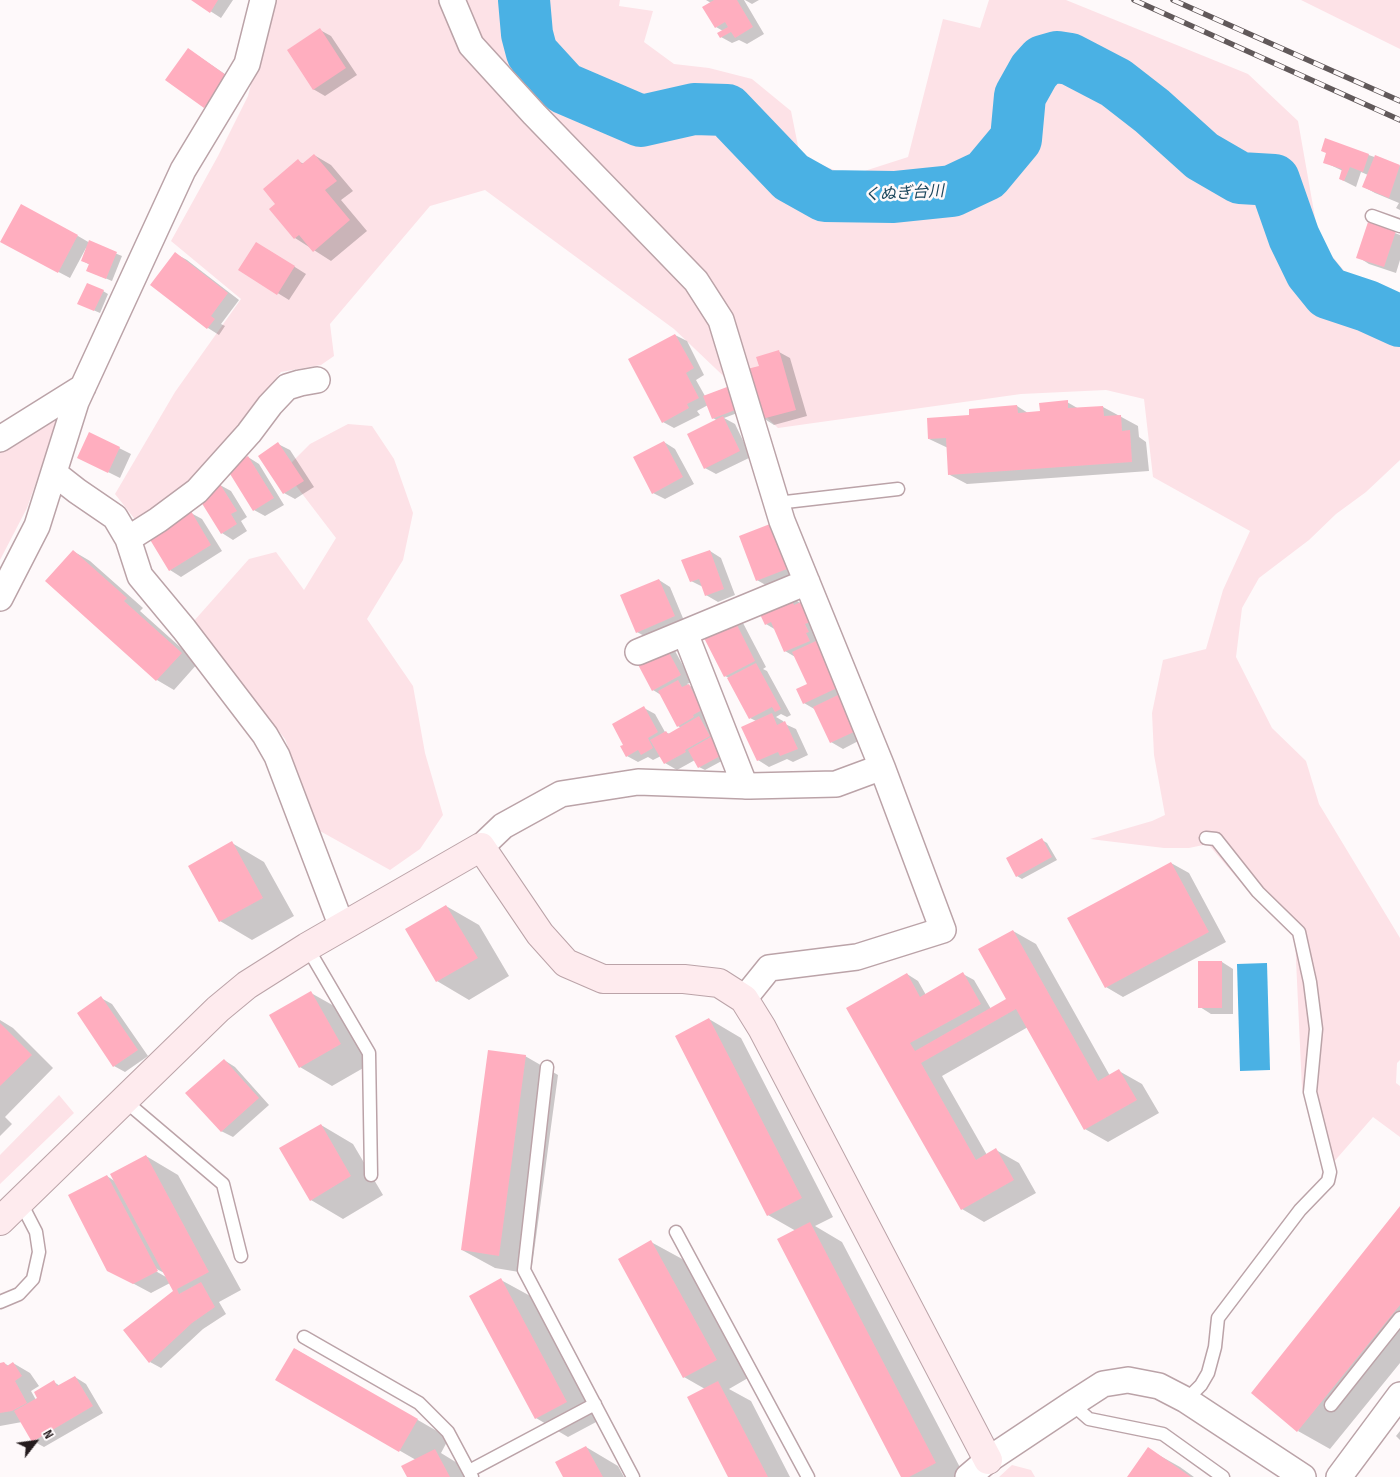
<!DOCTYPE html>
<meta charset="utf-8">
<style>
body{margin:0}
#map{position:relative;width:1400px;height:1477px;overflow:hidden;background:#fef9fa;font-family:"Sofia Sans Condensed",sans-serif}
canvas{display:block}
.north{position:absolute;left:10px;top:1417px;width:50px;height:50px;-webkit-text-stroke:4px #fef9fa;paint-order:stroke;rotate:60deg;font-size:14px;font-weight:700;line-height:20px;text-align:center;color:#241b1d}
.north::after{content:'';display:block;margin:auto;width:18px;height:22px;background:#241b1d;clip-path:polygon(50% 0,100% 100%,50% 72%,0 100%)}
</style>
<div id="map">
<canvas width="1400" height="1477"></canvas>
<div class="north">N</div>
</div>
<script>
const c = document.querySelector('canvas').getContext('2d');
c.lineJoin = 'round';
function fill(path, color) { c.fillStyle = color; c.fill(path, 'evenodd'); }
const poly = rows => new Path2D(rows.map(r => 'M' + r).join(''));
function trace(path, color, width, dash) { c.strokeStyle = color; c.lineWidth = width; c.lineCap = dash ? 'butt' : 'round'; c.setLineDash(dash || []); c.stroke(path); }
function write(font, color, halo, rows, align = 'center') {
  c.font = font + ' "Sofia Sans Condensed","Noto Sans JP",sans-serif'; c.lineWidth = 5; c.setLineDash([]); c.textBaseline = 'middle'; c.strokeStyle = halo; c.fillStyle = color; for (const [text, x, y, turn = 0] of rows) {
    c.save(); c.translate(x, y); c.rotate((+turn || 0) * Math.PI / 180); c.textAlign = isNaN(turn) ? turn : align; if (halo) c.strokeText(text, 0, 0); c.fillText(text, 0, 0); c.restore();
  }
}
const green = poly([
 [272,0,620,0,619,6,653,11,644,42,674,64,709,68,752,79,791,111,800,156,849,176,908,157,943,19,980,28,989,0,1066,0,1248,74,1298,121,1319,240,1346,273,1400,293,1400,460,1366,492,1336,514,1309,540,1259,578,1242,608,1236,657,1272,728,1306,761,1319,804,1400,938,1400,1060,1397,1063,1396,1083,1400,1086,1400,1137,1373,1117,1325,1172,1302,1089,1295,938,1254,898,1208,844,1189,848,1164,848,1090,839,1152,821,1165,815,1154,755,1152,713,1163,660,1206,649,1223,590,1250,531,1153,477,1144,399,1106,390,1021,394,778,428,674,329,485,190,430,206,330,324,334,356,321,365,281,372,211,464,137,522,115,494,175,392,241,299,171,241,218,156,248,96],
 [1301,0,1400,0,1400,49],
 [62,408,27,508,0,560,0,452],
 [348,424,372,426,394,459,413,513,403,560,367,619,413,686,425,753,443,815,420,849,390,870,320,831,285,739,193,622,249,559,276,552,304,590,336,538,284,470,310,444],
 [59,1095,74,1113,0,1184,0,1155],
 [1012,1465,1031,1470,1035,1477,999,1477]
]);
const water = poly([
 [1267,963,1270,1070,1240,1071,1237,964]
]);
const shadow = poly([
 [193,0,233,0,221,18],
 [706,0,744,0,764,34,747,44,739,40,732,43,721,37,723,31,716,27,711,3],
 [745,0,759,0,752,4],
 [320,30,331,36,357,75,325,96,313,89],
 [188,49,241,85,216,113,167,79],
 [1326,140,1400,166,1400,210,1396,208,1399,203,1375,193,1364,187,1368,175,1361,172,1356,187,1340,179,1343,171,1324,162,1327,154],
 [314,155,331,165,353,191,341,200,367,231,331,261,295,238,277,204,298,161,304,164],
 [1369,223,1400,235,1400,260,1396,273,1369,264,1358,257],
 [78,236,90,243,122,256,112,281,88,271,90,265,83,261,87,249,86,248,70,278,13,248],
 [268,250,306,274,289,300,240,270],
 [176,254,187,260,239,300,221,324,225,326,219,335,208,328],
 [103,291,108,294,100,313,84,306],
 [675,335,687,341,704,375,696,380,705,396,726,388,732,391,740,412,724,418,735,424,751,457,716,474,705,468,718,421,713,418,708,405,697,411,700,415,674,428,663,422],
 [779,352,790,358,807,416,774,425,763,418,761,367],
 [1067,402,1079,409,1103,407,1138,426,1139,437,1146,442,1149,471,967,484,950,475,948,448,929,439,971,416,1017,406,1028,413,1041,412],
 [89,433,131,454,120,478,90,463],
 [664,442,675,449,694,484,665,499,653,493],
 [278,444,290,450,314,487,295,499,284,493],
 [248,457,259,464,284,505,265,516,254,510],
 [220,485,231,491,247,517,241,521,247,531,233,540,222,533],
 [191,513,202,519,222,551,181,577,170,570],
 [770,525,798,576,769,587,757,580],
 [73,551,90,561,143,608,140,611,198,663,174,690,157,680,46,581],
 [710,551,721,558,735,595,718,602,706,595,703,587,691,581],
 [659,580,670,587,685,623,648,638,637,632],
 [789,596,812,610,866,737,843,749,831,742,816,710,804,703,809,685,797,658,785,651,776,630,766,624],
 [732,617,743,623,766,667,763,669,767,671,791,715,787,717,781,714,776,717,783,721,785,724,796,729,808,755,793,762,787,759,769,767,758,760,756,721,750,718,729,678,725,676],
 [664,644,675,651,692,682,687,684,700,692,713,716,705,721,710,724,729,757,705,770,699,767,695,760,677,770,665,763,661,756,653,760,648,757,638,762,627,756,625,745,644,708,655,714,665,732,670,734,681,728,678,726,661,695,653,690],
 [1042,840,1047,843,1057,860,1022,879,1017,876],
 [232,843,264,862,294,916,252,940,220,921],
 [1171,863,1189,873,1226,942,1123,997,1106,987],
 [446,906,479,925,509,976,469,1000,437,981],
 [1013,931,1036,944,1110,1076,1119,1071,1142,1084,1159,1113,1108,1142,1085,1129,1028,1027,942,1076,987,1155,996,1150,1019,1163,1036,1193,984,1222,962,1209,848,1008,907,974,918,981,926,995,963,974,974,980,991,1009,1008,999],
 [1222,962,1233,969,1233,1014,1211,1014,1200,1007],
 [311,993,343,1011,372,1063,332,1086,300,1067],
 [101,998,112,1004,148,1056,125,1072,114,1066],
 [709,1019,741,1038,833,1217,815,1226,842,1242,965,1477,903,1477,796,1231,768,1215],
 [0,1020,13,1028,53,1068,5,1117,12,1124,0,1136],
 [525,1056,558,1075,531,1274,495,1268,462,1250],
 [224,1060,235,1067,269,1105,233,1137,221,1131],
 [321,1125,353,1144,383,1195,343,1219,311,1200],
 [146,1156,178,1175,241,1290,219,1302,226,1314,203,1329,161,1368,150,1362,176,1291,170,1283,151,1293,108,1270,107,1176,116,1182],
 [153,1267,166,1274,166,1277,152,1269],
 [1400,1208,1400,1363,1330,1449,1298,1431],
 [651,1242,684,1260,748,1378,729,1389,751,1401,790,1477,730,1477,705,1389,684,1377],
 [501,1280,534,1298,598,1421,568,1437,536,1418],
 [295,1349,449,1438,441,1453,467,1469,472,1477,408,1477,416,1460,277,1380],
 [4,1363,9,1366,13,1363,30,1373,39,1386,31,1391,36,1400,54,1382,60,1386,75,1377,86,1384,103,1413,44,1447,33,1441,22,1422,0,1426,0,1364],
 [1400,1431,1400,1440,1396,1436],
 [586,1447,618,1466,624,1477,565,1477],
 [1148,1449,1180,1467,1194,1477,1129,1477]
]);
const river = poly([
 [524,0,527,34,532,53,564,88,641,121,694,109,727,110,791,177,825,196,894,197,952,191,986,175,1016,139,1020,96,1034,71,1043,61,1057,57,1070,59,1116,83,1152,111,1202,156,1240,178,1274,180,1294,237,1311,272,1328,293,1367,306,1400,321]
]);
const building = poly([
 [191,0,218,0,210,13],
 [714,0,737,0,753,27,735,38,731,32,720,38,717,33,728,27,725,22,715,28,702,7],
 [320,28,346,68,313,90,287,50],
 [188,48,230,78,219,94,216,91,204,108,165,80],
 [1325,138,1369,154,1363,172,1350,167,1344,181,1339,179,1342,169,1323,163,1326,153,1321,151],
 [314,154,337,181,325,190,350,220,313,252,299,235,294,239,269,209,275,204,263,189,298,159,302,164],
 [1375,155,1400,165,1389,198,1362,187],
 [21,204,78,235,58,273,0,242],
 [1368,222,1396,231,1384,267,1356,258],
 [89,240,117,252,106,279,86,271,89,264,81,261],
 [256,242,295,266,277,295,238,270],
 [175,252,228,293,211,316,215,319,207,329,150,285],
 [87,283,104,290,94,311,77,304],
 [675,334,694,368,686,373,699,398,687,404,689,408,662,423,628,359],
 [779,350,796,410,762,419,747,369,759,366,756,357],
 [727,387,735,410,712,419,703,396],
 [1068,400,1068,408,1103,406,1104,416,1121,415,1122,431,1130,430,1132,462,948,475,946,438,928,439,927,418,969,415,969,409,1017,405,1018,413,1040,411,1039,403],
 [723,416,740,451,704,469,687,434],
 [89,432,120,447,108,473,77,458],
 [664,441,683,477,652,494,633,457],
 [278,442,304,481,283,494,258,456],
 [248,456,274,498,253,511,227,469],
 [220,484,237,511,231,514,237,524,221,534,198,497],
 [191,511,211,545,169,571,149,538],
 [770,524,787,569,756,581,739,536],
 [73,550,127,598,124,601,182,653,156,681,45,581],
 [710,550,724,589,705,596,699,579,690,582,681,560],
 [659,579,675,616,636,633,620,595],
 [789,594,794,605,801,602,810,622,805,624,809,632,806,633,810,641,784,652,771,622,765,625,757,608],
 [732,615,755,661,724,677,703,636],
 [816,641,837,688,803,704,796,689,807,684,792,652],
 [664,643,681,675,652,691,635,659],
 [756,663,781,709,775,712,772,707,749,719,727,678],
 [678,680,682,687,689,684,702,710,693,715,694,717,677,727,658,691],
 [838,695,856,731,830,743,813,707],
 [644,706,658,732,648,738,653,748,641,755,638,750,626,757,620,746,623,745,612,724],
 [772,713,777,725,785,721,798,749,780,756,778,752,757,761,741,727],
 [699,716,710,736,685,750,686,752,664,764,650,740,666,731,668,734],
 [714,735,724,754,698,768,688,750],
 [1042,838,1052,857,1016,877,1006,858],
 [232,841,263,898,219,922,188,866],
 [1171,862,1209,932,1105,988,1067,918],
 [446,905,478,958,436,982,405,929],
 [1013,930,1098,1081,1119,1069,1137,1100,1084,1130,1016,1009,921,1063,976,1160,996,1148,1014,1180,961,1210,846,1008,907,973,920,997,963,972,981,1004,910,1043,915,1051,1006,999,978,949],
 [1198,961,1222,961,1222,1008,1198,1008],
 [311,991,341,1044,299,1068,269,1015],
 [101,996,138,1050,113,1067,77,1013],
 [709,1018,802,1198,767,1216,675,1036],
 [0,1023,32,1055,0,1086],
 [488,1050,526,1055,499,1256,461,1250],
 [224,1059,259,1098,221,1132,185,1093],
 [321,1124,351,1176,310,1201,279,1148],
 [146,1155,209,1272,177,1289,179,1294,201,1282,215,1307,192,1323,149,1363,123,1330,173,1291,110,1174],
 [107,1175,158,1271,133,1284,107,1271,68,1195],
 [1400,1206,1400,1305,1297,1432,1251,1393],
 [810,1222,936,1463,909,1477,901,1477,777,1239],
 [651,1240,717,1360,683,1378,618,1259],
 [501,1278,567,1402,535,1419,469,1296],
 [294,1348,418,1419,399,1452,275,1380],
 [4,1362,7,1366,13,1362,22,1376,15,1381,27,1403,12,1411,0,1413,0,1363],
 [75,1376,93,1406,32,1442,14,1411,37,1398,34,1392,54,1380,57,1386],
 [718,1381,768,1477,728,1477,687,1397],
 [586,1446,603,1477,563,1477,555,1462],
 [1148,1447,1191,1477,1127,1477],
 [435,1449,450,1477,407,1477,401,1466]
]);
const lane = poly([
 [1372,216,1400,226],
 [777,503,898,489],
 [307,947,369,1053,371,1175],
 [547,1067,524,1270,633,1477],
 [124,1100,223,1184,241,1256],
 [676,1232,808,1477],
 [0,1302,19,1294,33,1279,39,1252,36,1232,20,1201],
 [304,1337,419,1403,448,1432,472,1477],
 [1186,1400,1201,1385,1208,1373,1215,1347,1218,1318,1300,1210,1328,1181,1330,1172,1310,1092,1316,1029,1310,982,1299,932,1258,892,1216,839,1206,838],
 [1072,1404,1089,1419,1163,1434,1223,1477],
 [1331,1405,1400,1318],
 [469,1471,595,1404]
]);
const street = poly([
 [452,0,471,45,534,114,696,281,721,320,782,521,882,767,943,930,857,957,769,968,744,999],
 [0,439,83,387],
 [54,473,77,491,115,517,128,539,140,576,184,629,265,735,277,756,342,927],
 [128,539,158,520,197,491,249,433,270,405,287,387,300,383,317,380],
 [0,598,37,526,76,402,183,170,247,64,263,0],
 [685,633,745,786],
 [638,652,807,582],
 [481,847,503,826,561,794,638,782,750,786,836,784,882,767],
 [968,1477,988,1460,1072,1404,1103,1384,1128,1380,1159,1386,1186,1400,1303,1477],
 [1339,1477,1400,1395]
]);
const secondary = poly([
 [0,1221,218,1009,247,985,307,947,481,847,540,934,566,963,603,979,684,979,719,983,744,999,762,1028,988,1460]
]);
const rail = poly([
 [1134,0,1400,120],
 [1173,0,1400,101]
]);
const waterNames = [
 ["くぬぎ台川",904,194,-3]
];
fill(green, '#fde2e7');
fill(water, '#4ab1e4');
fill(shadow, '#0003');
trace(river, '#4ab1e4', 52);
fill(building, '#ffaebf');
trace(lane, '#bba3a8', 15);
trace(street, '#bba3a8', 28);
trace(secondary, '#bba3a8', 30);
trace(lane, '#fff', 12);
trace(street, '#fff', 25);
trace(secondary, '#feebee', 28);
trace(rail, '#61595a', 5.5);
trace(rail, '#fef9fa', 4, [11]);
write('italic 16px', '#1d485e', '#fef9fa', waterNames);
</script>
